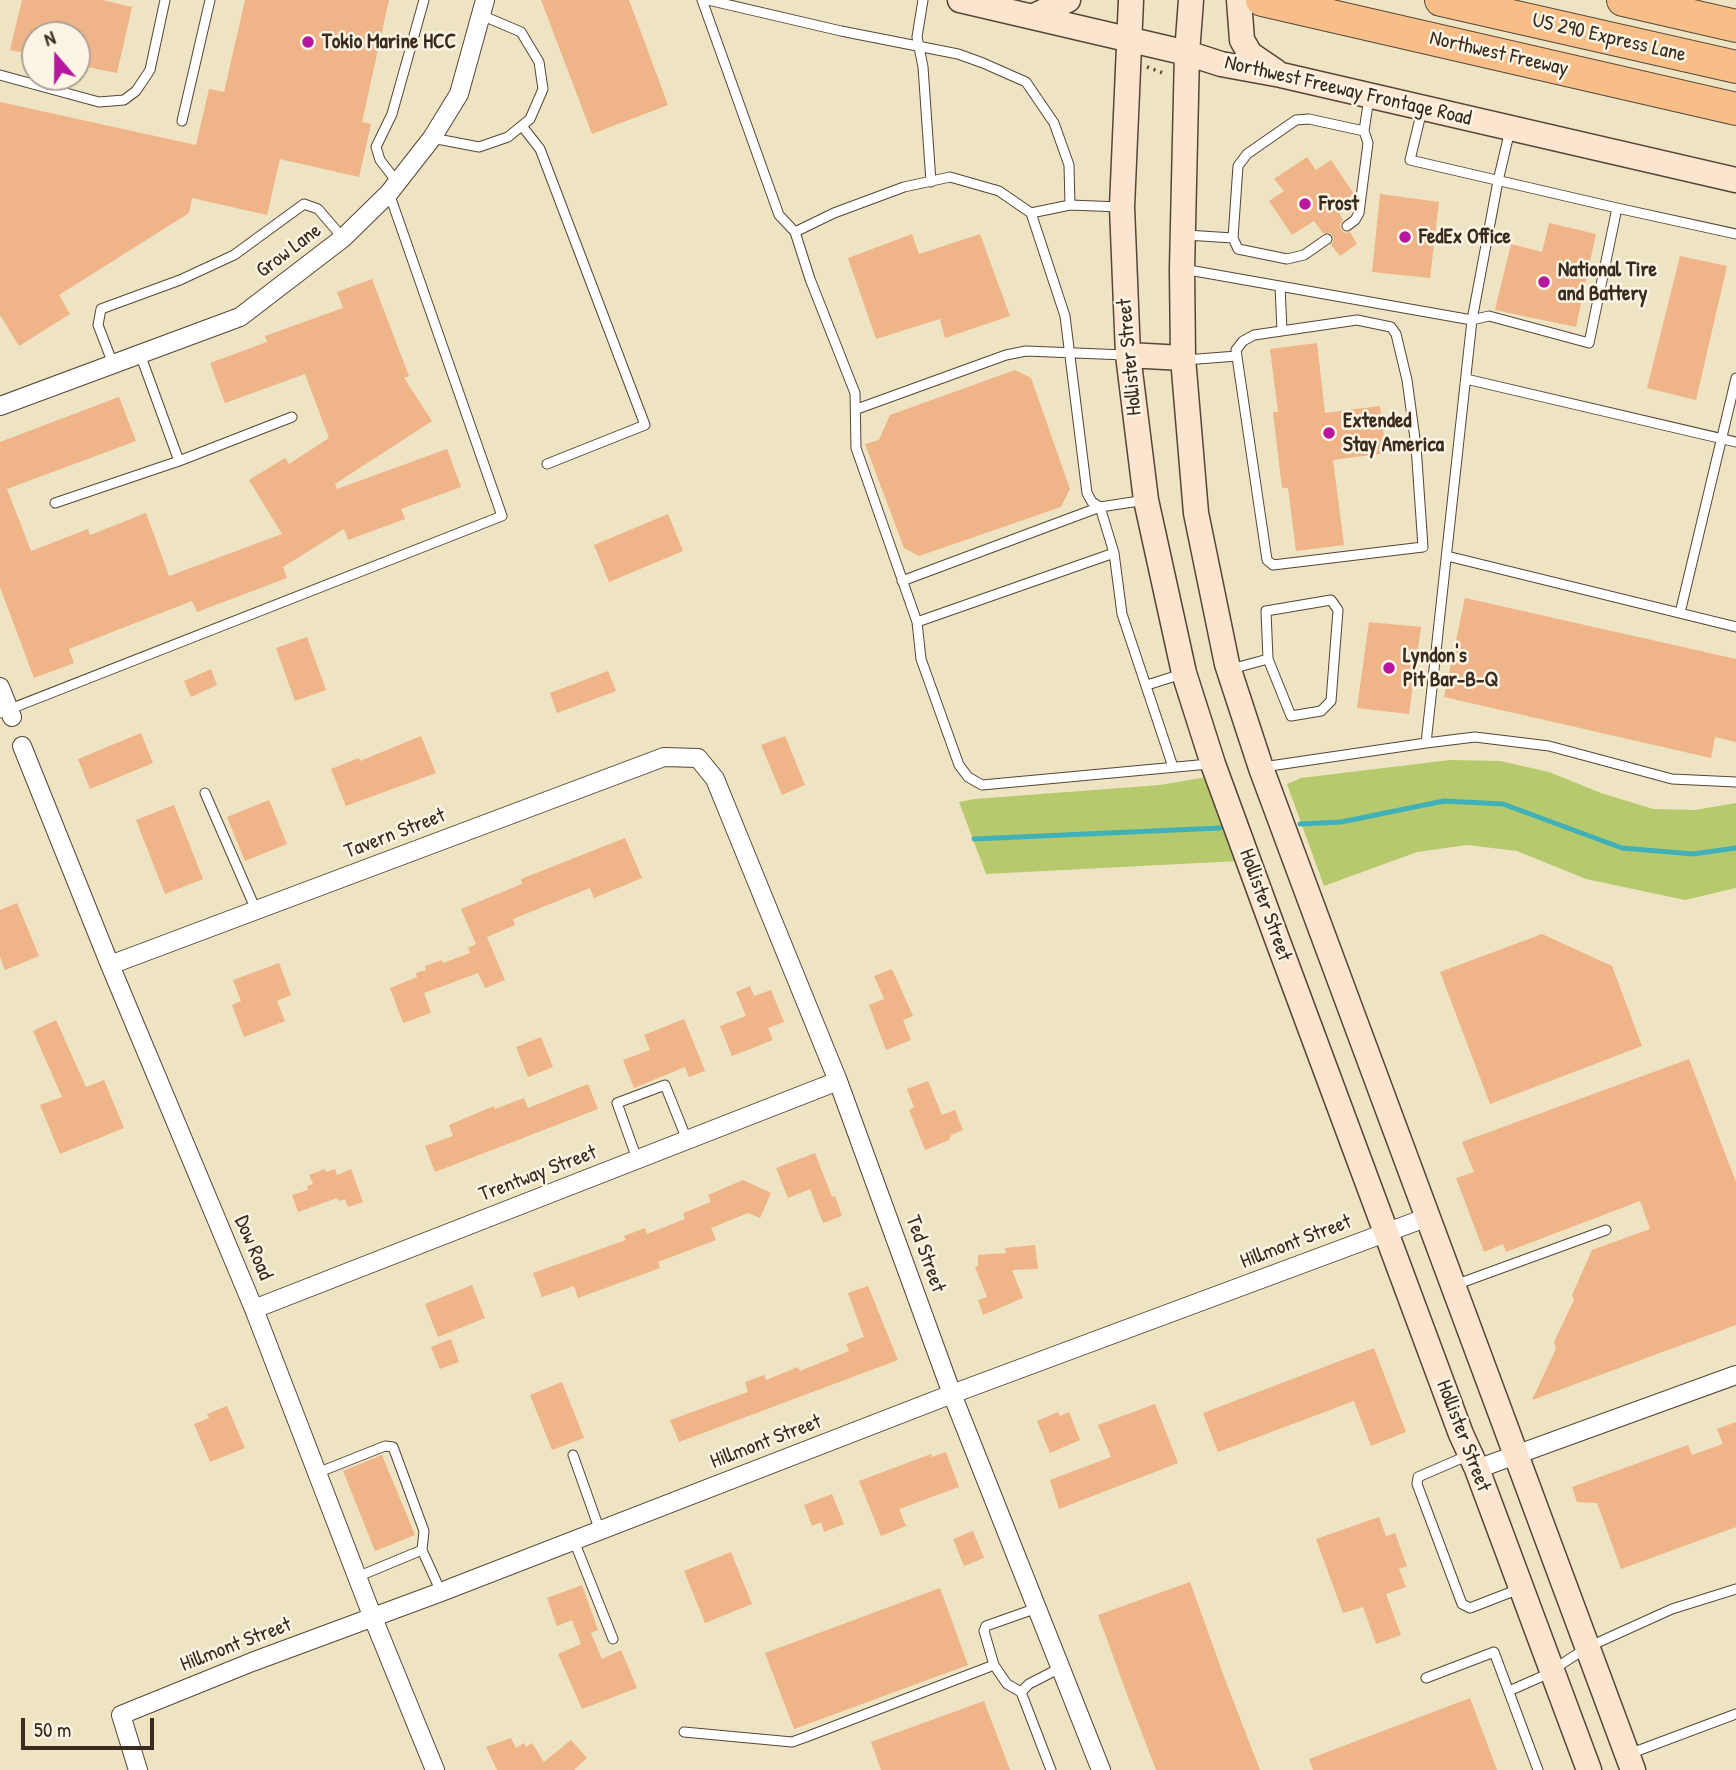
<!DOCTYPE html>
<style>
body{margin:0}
#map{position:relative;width:1736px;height:1770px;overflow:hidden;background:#eee3c3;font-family:"Patrick Hand",sans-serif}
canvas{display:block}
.north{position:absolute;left:21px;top:21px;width:70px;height:70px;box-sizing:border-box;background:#fcf5e5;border:2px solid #afa495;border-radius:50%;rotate:340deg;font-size:19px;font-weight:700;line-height:28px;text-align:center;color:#3b2a1e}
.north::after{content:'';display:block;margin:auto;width:24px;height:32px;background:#b5179e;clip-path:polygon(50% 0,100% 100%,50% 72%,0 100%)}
.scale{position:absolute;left:21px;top:1718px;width:133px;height:32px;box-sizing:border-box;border:4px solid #3b2a1e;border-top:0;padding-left:9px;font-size:21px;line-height:24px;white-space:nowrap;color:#3b2a1e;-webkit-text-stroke:5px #fcf5e5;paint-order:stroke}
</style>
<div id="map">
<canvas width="1736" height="1770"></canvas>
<div class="north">N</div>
<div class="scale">50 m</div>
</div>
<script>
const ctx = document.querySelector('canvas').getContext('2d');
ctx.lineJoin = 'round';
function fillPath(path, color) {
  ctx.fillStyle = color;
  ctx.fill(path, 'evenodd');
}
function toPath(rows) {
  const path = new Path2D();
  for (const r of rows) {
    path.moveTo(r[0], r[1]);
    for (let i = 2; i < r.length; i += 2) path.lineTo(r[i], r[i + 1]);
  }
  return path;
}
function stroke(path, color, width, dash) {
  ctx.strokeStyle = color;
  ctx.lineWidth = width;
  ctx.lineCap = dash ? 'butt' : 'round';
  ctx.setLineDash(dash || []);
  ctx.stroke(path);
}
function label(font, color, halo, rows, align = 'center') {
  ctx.font = font + ' "Patrick Hand",sans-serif';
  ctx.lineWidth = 5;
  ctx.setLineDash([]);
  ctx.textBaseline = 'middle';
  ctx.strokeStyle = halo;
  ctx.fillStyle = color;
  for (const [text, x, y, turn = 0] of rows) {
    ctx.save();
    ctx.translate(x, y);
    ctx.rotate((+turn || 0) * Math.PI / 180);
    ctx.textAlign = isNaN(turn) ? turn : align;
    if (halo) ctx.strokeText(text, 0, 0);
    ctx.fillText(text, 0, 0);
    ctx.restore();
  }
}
fillPath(toPath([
 [1450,760,1500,761,1549,772,1601,793,1653,809,1695,810,1736,803,1736,888,1685,900,1586,879,1517,851,1467,845,1417,852,1324,886,1287,784,1301,778],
 [1207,777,1238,861,986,874,959,802,975,799,1160,785]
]), '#b6c96c');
stroke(toPath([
 [1300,824,1341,822,1444,801,1503,804,1622,848,1693,854,1736,848],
 [974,839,1220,828]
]), '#41b1b9', 5);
fillPath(toPath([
 [22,0,102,0,132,7,117,73,77,65,77,35,35,35,35,55,10,50],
 [245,0,389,0,362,122,371,124,359,177,280,159,267,215,192,198,189,213,59,295,70,314,19,346,0,315,0,102,196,145,209,89,224,92],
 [541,0,629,0,668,105,592,134],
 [1307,157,1316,170,1331,160,1354,194,1336,207,1343,220,1340,224,1341,230,1345,233,1350,232,1357,244,1340,256,1331,245,1334,239,1331,233,1323,233,1314,221,1292,235,1269,201,1284,191,1274,179],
 [1380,194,1439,202,1430,278,1372,272],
 [1549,223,1596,234,1576,327,1495,310,1511,244,1542,252],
 [912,234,919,254,980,234,1010,316,945,338,940,319,876,339,848,258],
 [1680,256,1727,266,1696,400,1647,388],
 [372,279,409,376,404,378,432,421,335,484,337,489,447,449,461,487,401,509,405,519,348,540,344,529,283,567,287,578,197,612,192,601,125,627,69,649,74,663,34,678,0,587,0,442,119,397,136,441,7,489,31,551,88,529,90,535,146,513,169,576,282,534,249,480,285,458,289,464,329,438,305,374,225,403,210,363,267,342,265,336,343,308,337,292],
 [1317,343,1325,413,1380,406,1386,453,1333,460,1344,545,1296,551,1288,488,1282,488,1273,412,1278,412,1270,349],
 [1015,370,1031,378,1070,489,1061,507,919,556,904,548,865,444,879,440,890,415],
 [668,514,683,551,609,582,594,545],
 [1465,598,1736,659,1736,742,1715,737,1711,758,1444,697],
 [1369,622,1421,627,1409,714,1357,708],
 [307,637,326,690,295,701,276,648],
 [211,669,217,685,191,697,184,681],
 [608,671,616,691,557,713,550,693],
 [141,733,153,763,90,789,78,759],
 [421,736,436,773,346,806,331,769,359,758,360,761],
 [785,736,805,785,782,795,761,745],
 [269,800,287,844,245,861,227,817],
 [174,805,203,879,165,894,136,820],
 [625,838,642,878,594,898,590,888,513,919,515,925,487,937,505,980,485,988,478,973,424,993,431,1013,403,1023,390,988,417,977,416,973,426,970,425,966,442,960,443,963,470,953,468,948,476,944,461,909,522,884,521,879],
 [17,903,39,956,5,970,0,957,0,910],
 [1542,934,1612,966,1642,1046,1490,1104,1440,972],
 [279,963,291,995,277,1001,285,1021,244,1037,232,1005,241,1001,233,980],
 [892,969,913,1016,903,1020,911,1040,886,1050,869,1005,884,999,874,976],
 [750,986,754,996,771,990,784,1022,768,1028,773,1040,732,1056,720,1026,746,1016,736,992],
 [684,1019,705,1071,689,1077,685,1067,634,1088,623,1060,650,1050,644,1035],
 [56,1020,86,1087,104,1080,124,1128,60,1154,40,1105,62,1097,33,1031],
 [541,1037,553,1067,528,1077,516,1047],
 [1689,1059,1736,1182,1736,1325,1532,1400,1556,1349,1554,1342,1574,1300,1572,1295,1592,1250,1650,1229,1640,1201,1506,1252,1503,1244,1484,1252,1456,1178,1474,1172,1462,1142],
 [928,1081,942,1115,955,1110,963,1130,951,1135,949,1140,925,1150,909,1110,914,1107,907,1089],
 [588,1084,598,1109,435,1172,425,1146,453,1136,449,1125,494,1106,495,1109,524,1098,528,1108],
 [815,1153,832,1197,835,1196,842,1216,823,1223,810,1189,788,1198,776,1168],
 [325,1169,326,1172,335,1169,337,1175,351,1169,363,1202,348,1207,345,1199,338,1201,337,1198,298,1212,292,1195,308,1190,307,1186,313,1184,309,1175],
 [743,1180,771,1193,760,1218,748,1213,711,1228,716,1240,658,1262,660,1268,578,1298,574,1286,542,1297,533,1273,626,1240,624,1236,645,1228,647,1234,685,1219,683,1213,711,1202,708,1195],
 [1035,1245,1038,1269,1012,1270,1023,1298,983,1315,978,1300,987,1297,975,1267,978,1266,978,1255,1006,1253,1005,1248],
 [472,1285,485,1318,438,1337,425,1304],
 [868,1286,898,1360,679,1442,670,1420,748,1392,745,1382,764,1375,766,1380,798,1367,800,1371,849,1351,846,1344,864,1337,848,1293],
 [451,1339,459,1362,440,1369,431,1347],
 [1374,1348,1406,1432,1371,1446,1354,1401,1218,1452,1203,1413],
 [562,1382,584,1438,552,1450,530,1395],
 [1155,1404,1178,1463,1059,1509,1050,1480,1111,1457,1098,1425],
 [227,1406,245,1448,210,1462,194,1424,209,1418,207,1414],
 [1058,1412,1060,1416,1069,1412,1080,1440,1050,1453,1037,1421],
 [1736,1422,1736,1527,1621,1569,1597,1503,1577,1502,1572,1487,1688,1445,1692,1455,1723,1444,1717,1429],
 [946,1452,959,1487,899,1509,906,1526,881,1536,859,1481,931,1454,932,1457],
 [382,1455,415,1535,375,1551,343,1471],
 [832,1494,844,1524,824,1532,821,1522,812,1526,804,1505],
 [1379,1517,1386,1536,1395,1533,1407,1566,1399,1569,1406,1587,1386,1594,1401,1635,1376,1644,1363,1607,1343,1613,1316,1539],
 [973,1531,984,1558,964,1566,953,1539],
 [731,1552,752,1604,705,1623,684,1571],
 [1190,1582,1226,1682,1260,1770,1156,1770,1128,1697,1098,1615],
 [582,1585,598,1630,591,1633,602,1659,621,1650,637,1688,582,1709,558,1654,581,1644,572,1620,557,1626,547,1598],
 [940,1588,968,1665,794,1729,765,1653],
 [1470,1698,1497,1770,1313,1770,1309,1759],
 [984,1701,1010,1770,881,1770,871,1742],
 [511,1738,516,1748,524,1743,526,1747,532,1743,544,1762,571,1740,587,1758,574,1770,497,1770,486,1747]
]), '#efb488');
const lane = toPath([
 [702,0,779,215,795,232,810,279,855,393,856,448,917,622,921,659,959,765,968,777,982,785,1209,764],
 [708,0,841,31,958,54,983,63,1026,82,1054,123,1069,165,1070,205],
 [923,0,917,37,923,67,931,182],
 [0,75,99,102,124,100,136,91,150,70,165,0],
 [182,121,210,0],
 [522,126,540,149,645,425,547,464],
 [432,138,479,147,508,137,530,119,543,89,539,62,521,32,481,15],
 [397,182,380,160,376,147,392,114,424,0],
 [1617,208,1736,234],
 [1031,213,1070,205,1120,207],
 [1347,226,1355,220,1359,213,1368,143,1364,131,1369,98],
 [795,232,834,213,904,187,950,177,999,191,1031,213,1065,316,1087,493,1092,502,1100,507,1114,553,1122,614,1173,767],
 [1186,235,1233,238],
 [1327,239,1304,255,1287,259,1238,249,1233,238,1238,166,1247,154,1296,120,1309,119,1364,131],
 [1183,269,1472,320,1489,316,1589,343,1617,208,1410,160,1422,110],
 [1280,286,1282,331],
 [1357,320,1391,327,1396,334,1407,380,1416,446,1423,547,1273,565,1267,560,1236,350,1243,341,1254,335,1357,320],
 [140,354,179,461],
 [1185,360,1237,356],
 [113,364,98,325,101,309,180,280,234,255,304,204,318,209,343,238],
 [1466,379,1736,442],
 [857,409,1006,355,1026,351,1125,355],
 [55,503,179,461,292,417],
 [1447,556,1736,627],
 [902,581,1100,507,1146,500],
 [1680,613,1736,378],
 [917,622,1114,553],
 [1231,669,1268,659,1266,611,1331,600,1338,610,1331,701,1321,711,1291,716,1268,659],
 [1147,685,1182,674],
 [0,713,502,516,389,193],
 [1426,743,1475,737,1549,746,1672,779,1736,782],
 [1263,767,1426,743,1472,320,1498,181,1510,130],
 [205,793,256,910],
 [637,1159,617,1103,665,1085,687,1140],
 [1455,1285,1606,1230],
 [573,1455,600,1531],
 [1469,1455,1418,1477,1417,1484,1462,1604,1470,1608,1519,1589],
 [317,1473,385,1446,393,1447,424,1531,422,1550,441,1592],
 [574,1541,613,1639],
 [357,1577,422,1550],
 [994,1665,1007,1684,1021,1692],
 [1426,1678,1494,1652,1538,1770],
 [1509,1691,1543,1676,1588,1647,1672,1609,1736,1589],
 [684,1732,792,1742,806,1737,994,1665,984,1631,986,1626,1037,1608],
 [1629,1754,1736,1714],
 [1051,1770,1021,1692,1029,1684,1060,1668]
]);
const street = toPath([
 [0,406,240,317,343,238,389,193,432,138,459,94,485,0],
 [0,687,12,717],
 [22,746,110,965,254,1309,373,1618,435,1770],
 [110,965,664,757,698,758,715,779,838,1081,952,1394,1101,1770],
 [254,1309,838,1081],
 [1477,1469,1736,1375],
 [138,1770,121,1715,252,1662,441,1592,952,1394,1428,1217]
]);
const secondary = toPath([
 [960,0,1187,53,1221,64,1281,75,1736,180],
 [1131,0,1122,207,1128,355,1146,500,1184,673,1213,764,1277,939,1461,1434,1477,1469,1589,1770],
 [1191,0,1187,53,1182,269,1183,358,1196,513,1227,664,1261,768,1633,1770],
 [1239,0,1242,40,1250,54,1275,71],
 [1034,16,1068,0],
 [1128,355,1183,358]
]);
const highway = toPath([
 [1262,0,1736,109],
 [1441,0,1736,67],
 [1623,0,1736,26]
]);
stroke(lane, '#564637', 11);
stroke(street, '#564637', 20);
stroke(secondary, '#564637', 27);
stroke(highway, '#564637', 34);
stroke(toPath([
 [1147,67,1166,74]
]), '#564637', 3.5, [2, 5]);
stroke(lane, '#fff', 9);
stroke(street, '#fff', 18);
stroke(secondary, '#fce5cf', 24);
stroke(highway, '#f7be88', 32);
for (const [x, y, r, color] of [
 [308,42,7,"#b5179e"],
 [1305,204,7,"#b5179e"],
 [1405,237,7,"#b5179e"],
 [1544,282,7,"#b5179e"],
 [1329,433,7,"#b5179e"],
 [1389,668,7,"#b5179e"]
]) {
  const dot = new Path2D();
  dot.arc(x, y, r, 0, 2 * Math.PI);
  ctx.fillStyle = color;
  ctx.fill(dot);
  stroke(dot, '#fcf5e5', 2.5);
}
label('21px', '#3b2a1e', '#fcf5e5', [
 ["US 290 Express Lane",1609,38,13],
 ["Northwest Freeway",1499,54,13],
 ["Northwest Freeway Frontage Road",1348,91,13],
 ["Grow Lane",289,251,-37],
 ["Hollister Street",1130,357,-95],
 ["Tavern Street",395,834,-21],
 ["Hollister Street",1265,905,70],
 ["Trentway Street",538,1174,-21],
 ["Hillmont Street",1296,1242,-21],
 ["Dow Road",253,1248,67],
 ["Ted Street",925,1254,70],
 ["Hollister Street",1463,1436,69],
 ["Hillmont Street",766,1442,-21],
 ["Hillmont Street",236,1645,-21]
]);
label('bold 21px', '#3b2a1e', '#fcf5e5', [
 ["Tokio Marine HCC",322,42],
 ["Frost",1319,204],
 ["FedEx Office",1419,237],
 ["National Tire",1558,270],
 ["and Battery",1558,294],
 ["Extended",1343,421],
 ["Stay America",1343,445],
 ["Lyndon's",1403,656],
 ["Pit Bar-B-Q",1403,680]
], 'left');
</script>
